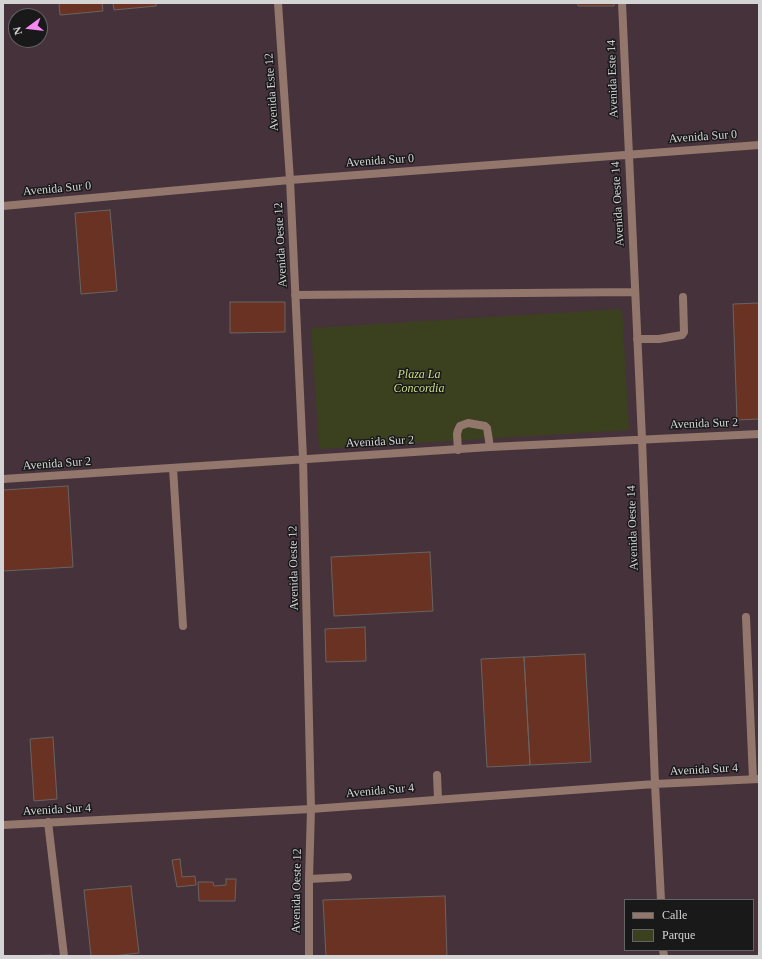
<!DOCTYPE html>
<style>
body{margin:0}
#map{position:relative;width:762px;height:959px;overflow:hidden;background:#313032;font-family:Georgia,serif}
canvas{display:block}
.frame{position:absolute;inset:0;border:4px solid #d4d4d5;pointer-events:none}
.legend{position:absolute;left:624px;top:899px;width:130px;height:52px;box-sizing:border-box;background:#19191a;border:1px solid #646465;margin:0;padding:5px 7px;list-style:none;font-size:12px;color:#d4d4d5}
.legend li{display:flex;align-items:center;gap:8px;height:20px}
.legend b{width:20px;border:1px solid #646465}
.north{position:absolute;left:8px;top:8px;width:40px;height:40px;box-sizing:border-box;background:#19191a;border:1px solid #646465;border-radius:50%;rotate:255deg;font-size:11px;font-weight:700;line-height:16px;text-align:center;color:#d4d4d5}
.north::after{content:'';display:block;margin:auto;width:14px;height:18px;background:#f389f1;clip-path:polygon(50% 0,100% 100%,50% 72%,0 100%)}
</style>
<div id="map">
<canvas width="762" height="959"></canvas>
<div class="frame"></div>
<ul class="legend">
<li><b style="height:5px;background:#93776d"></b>Calle</li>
<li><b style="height:11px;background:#3b411e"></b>Parque</li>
</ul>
<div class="north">N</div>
</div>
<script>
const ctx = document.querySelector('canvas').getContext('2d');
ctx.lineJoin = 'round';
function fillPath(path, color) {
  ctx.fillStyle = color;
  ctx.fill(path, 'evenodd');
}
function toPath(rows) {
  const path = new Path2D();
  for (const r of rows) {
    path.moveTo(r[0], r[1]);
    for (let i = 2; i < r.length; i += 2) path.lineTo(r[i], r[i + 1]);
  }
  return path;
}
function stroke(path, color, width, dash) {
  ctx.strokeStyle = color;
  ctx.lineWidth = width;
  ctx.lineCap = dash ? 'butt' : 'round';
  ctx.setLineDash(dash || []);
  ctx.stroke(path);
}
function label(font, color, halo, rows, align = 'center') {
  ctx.font = font + ' Georgia,serif';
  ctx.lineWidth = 3;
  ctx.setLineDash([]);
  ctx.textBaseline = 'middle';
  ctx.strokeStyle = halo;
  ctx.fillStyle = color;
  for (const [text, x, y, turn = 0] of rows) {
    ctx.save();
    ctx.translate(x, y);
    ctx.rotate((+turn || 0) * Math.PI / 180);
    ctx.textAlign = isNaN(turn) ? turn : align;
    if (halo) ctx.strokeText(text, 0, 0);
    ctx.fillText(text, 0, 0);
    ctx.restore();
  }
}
fillPath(toPath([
 [3,3,759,3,759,956,3,956],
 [16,16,40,16,40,40,16,40],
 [625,900,753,900,753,950,625,950]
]), '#45323b');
fillPath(toPath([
 [622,309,629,430,319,449,311,328]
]), '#3b411e');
const building = toPath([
 [59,3,102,3,103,11,60,15,59,3],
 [113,3,156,3,156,6,114,10,113,3],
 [578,3,614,3,614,6,578,6,578,3],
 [110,210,117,291,81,294,75,213,110,210],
 [230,302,285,302,285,332,230,333,230,302],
 [759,303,759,419,737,420,733,304,759,303],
 [68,486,73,567,3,571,3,490,68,486],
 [430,552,433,611,334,616,331,557,430,552],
 [365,627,366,661,326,662,325,629,365,627],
 [585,654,591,762,530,765,524,657,585,654],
 [524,657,530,765,487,767,481,659,524,657],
 [53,737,57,799,34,801,30,739,53,737],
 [180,859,182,877,195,876,196,885,177,887,172,860,180,859],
 [226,879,236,879,235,901,199,901,198,882,213,882,214,886,226,885,226,879],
 [131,886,139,953,113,956,91,956,84,890,131,886],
 [445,896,447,956,326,956,323,900,445,896],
 [51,955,51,956,22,956,51,955]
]);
fillPath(building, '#6a3222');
stroke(building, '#676463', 1);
stroke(toPath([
 [458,450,457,434,458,430,460,426,468,423,485,426,487,428,490,447],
 [437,775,438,799],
 [309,879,348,877]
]), '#93776d', 8);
stroke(toPath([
 [278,3,290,180,303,458,311,809,309,879,309,956],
 [622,3,642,439,655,784,661,900],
 [3,206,290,180,759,145],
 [295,295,635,292],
 [637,339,659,339,682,335,684,332,683,297],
 [173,468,183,626],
 [3,479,490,447,759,434],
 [746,617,753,779],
 [48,822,64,956],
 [3,825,311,809,655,784,759,779],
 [663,950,664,956]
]), '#93776d', 8);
label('12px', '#d4d4d5', '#19191a', [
 ["Avenida Este 14",613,79,-92],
 ["Avenida Este 12",272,92,-94],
 ["Avenida Sur 0",703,137,-4],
 ["Avenida Sur 0",380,161,-4],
 ["Avenida Sur 0",57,189,-5],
 ["Avenida Oeste 14",618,204,-93],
 ["Avenida Oeste 12",281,245,-93],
 ["Avenida Sur 2",704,424,-2],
 ["Avenida Sur 2",380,442,-3],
 ["Avenida Sur 2",57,464,-4],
 ["Avenida Oeste 14",633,528,-92],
 ["Avenida Oeste 12",294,568,-91],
 ["Avenida Sur 4",704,770,-3],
 ["Avenida Sur 4",380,791,-5],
 ["Avenida Sur 4",57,810,-3],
 ["Avenida Oeste 12",297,891,-89]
]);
label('italic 12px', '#ccdd84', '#19191a', [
 ["Plaza La",419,375],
 ["Concordia",419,389]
]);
</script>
